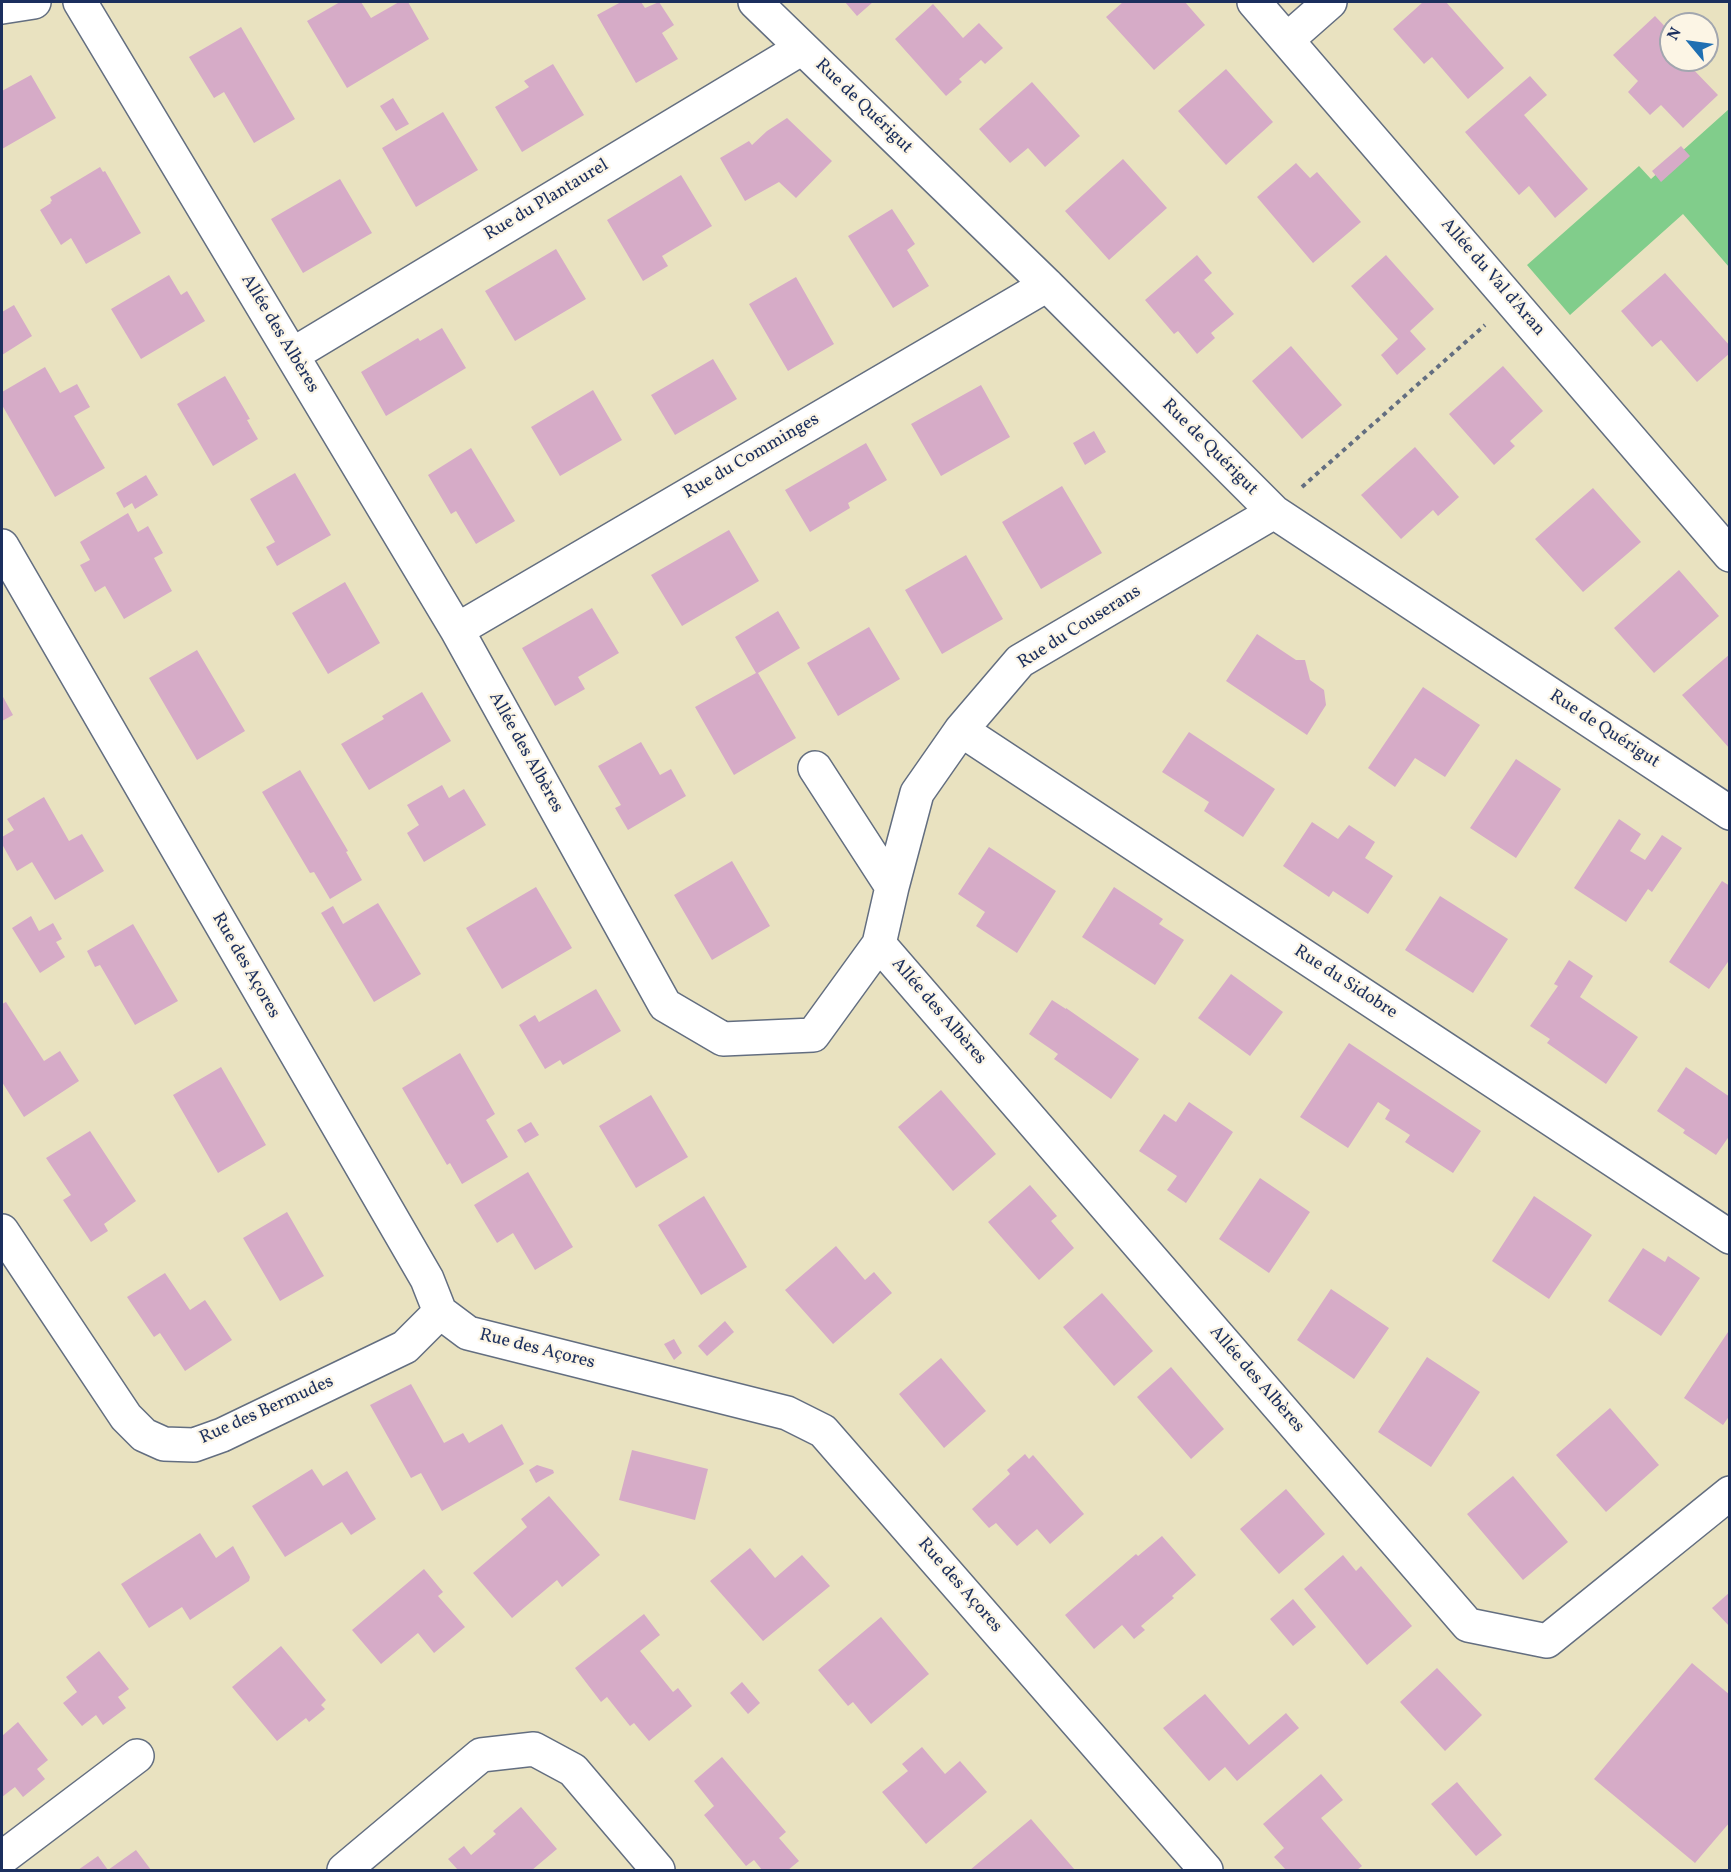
<!DOCTYPE html>
<meta charset="utf-8">
<style>
body{margin:0}
#map{position:relative;width:1731px;height:1872px;overflow:hidden;background:#e9e2c0;font-family:Vollkorn,serif}
canvas{display:block}
.frame{position:absolute;inset:0;border:3px solid #1b2f5e;pointer-events:none}
.north{position:absolute;left:1659px;top:12px;width:60px;height:60px;box-sizing:border-box;background:#fcf5e5;border:2px solid #a2a6af;border-radius:50%;rotate:299deg;font-size:16px;font-weight:700;line-height:24px;text-align:center;color:#1b2f5e}
.north::after{content:'';display:block;margin:auto;width:21px;height:27px;background:#1f6fb2;clip-path:polygon(50% 0,100% 100%,50% 72%,0 100%)}
</style>
<div id="map">
<canvas width="1731" height="1872"></canvas>
<div class="frame"></div>
<div class="north">N</div>
</div>
<script>
const ctx = document.querySelector('canvas').getContext('2d');
ctx.lineJoin = 'round';
function fillPath(path, color) {
  ctx.fillStyle = color;
  ctx.fill(path, 'evenodd');
}
function toPath(rows) {
  const path = new Path2D();
  for (const r of rows) {
    path.moveTo(r[0], r[1]);
    for (let i = 2; i < r.length; i += 2) path.lineTo(r[i], r[i + 1]);
  }
  return path;
}
function stroke(path, color, width, dash) {
  ctx.strokeStyle = color;
  ctx.lineWidth = width;
  ctx.lineCap = dash ? 'butt' : 'round';
  ctx.setLineDash(dash || []);
  ctx.stroke(path);
}
function label(font, color, halo, rows, align = 'center') {
  ctx.font = font + ' Vollkorn,serif';
  ctx.lineWidth = 4.5;
  ctx.setLineDash([]);
  ctx.textBaseline = 'middle';
  ctx.strokeStyle = halo;
  ctx.fillStyle = color;
  for (const [text, x, y, turn = 0] of rows) {
    ctx.save();
    ctx.translate(x, y);
    ctx.rotate((+turn || 0) * Math.PI / 180);
    ctx.textAlign = isNaN(turn) ? turn : align;
    if (halo) ctx.strokeText(text, 0, 0);
    ctx.fillText(text, 0, 0);
    ctx.restore();
  }
}
fillPath(toPath([
 [1729,109,1729,267,1683,214,1570,315,1527,265,1639,166,1651,179]
]), '#81cd8b');
fillPath(toPath([
 [340,2,361,2,371,18,399,2,408,2,429,39,347,88,307,21],
 [621,2,641,2,645,8,659,2,674,25,662,33,678,59,636,83,597,15],
 [845,2,873,2,857,16],
 [1123,2,1185,2,1205,25,1154,70,1106,17],
 [1423,2,1446,2,1504,68,1468,99,1432,57,1424,64,1393,29],
 [933,4,963,38,979,23,1003,48,985,64,981,60,959,79,962,82,946,96,895,39],
 [1655,16,1671,33,1671,60,1693,60,1689,65,1718,95,1683,128,1661,105,1650,115,1628,92,1638,81,1613,55],
 [241,27,295,119,254,143,224,92,214,98,189,57],
 [553,64,584,115,522,152,495,107,529,87,524,81],
 [1226,69,1273,122,1226,165,1178,111],
 [31,75,56,118,2,149,2,91],
 [1530,76,1547,95,1524,115,1588,189,1555,218,1529,186,1519,195,1465,132],
 [1032,82,1080,136,1045,167,1028,148,1010,163,979,129],
 [393,98,409,124,396,131,380,106],
 [443,112,478,170,416,207,382,148],
 [787,118,832,161,796,198,779,182,745,201,720,158,749,141,752,145,767,131],
 [1681,146,1690,156,1661,182,1652,171],
 [1123,159,1167,208,1109,260,1065,211],
 [1296,163,1310,178,1317,172,1361,222,1313,263,1257,197],
 [100,167,103,172,105,171,141,233,86,264,71,238,61,245,40,210,51,203,50,202,52,201,50,197],
 [681,175,712,226,662,256,668,266,643,281,607,220],
 [340,179,372,233,303,273,271,219],
 [892,209,915,244,907,250,929,286,893,308,848,236],
 [556,249,586,299,515,341,485,291],
 [1197,255,1212,273,1204,280,1234,314,1211,333,1215,338,1197,354,1178,331,1174,334,1145,300],
 [1386,255,1434,309,1410,331,1426,349,1397,375,1381,355,1398,339,1351,286],
 [1665,273,1730,346,1730,353,1697,382,1661,340,1652,347,1621,311],
 [169,275,181,295,187,291,205,321,141,359,111,309],
 [796,277,834,344,788,371,749,304],
 [14,305,32,336,2,355,2,312],
 [442,328,466,368,386,416,361,372,418,338,420,341],
 [1291,346,1342,405,1302,439,1252,381],
 [713,359,737,399,675,435,651,395],
 [1503,366,1543,411,1510,441,1515,446,1494,465,1449,414],
 [45,367,60,393,77,384,90,407,74,416,105,468,55,497,2,405,2,392],
 [225,376,250,419,247,420,258,439,213,466,177,404],
 [981,385,1010,437,941,476,911,424],
 [593,390,622,440,560,476,531,427],
 [1094,431,1106,452,1085,465,1073,443],
 [866,443,887,480,848,503,850,508,810,532,785,490],
 [1415,447,1459,497,1438,516,1433,510,1401,539,1361,495],
 [471,448,515,521,476,544,456,511,451,514,428,475],
 [295,473,331,535,277,566,266,547,275,542,250,499],
 [146,475,158,495,135,509,132,503,124,508,116,493],
 [1062,486,1102,553,1041,589,1002,522],
 [1593,488,1641,542,1583,592,1535,539],
 [128,513,138,532,148,526,163,553,154,558,172,591,124,619,105,586,95,592,80,565,90,560,80,542],
 [729,530,759,581,682,626,651,575],
 [966,555,1003,619,942,654,905,590],
 [1679,570,1719,616,1654,673,1614,628],
 [345,582,380,643,328,674,292,613],
 [592,608,619,653,578,677,585,689,555,706,522,648],
 [778,611,800,648,758,673,796,738,734,775,695,707,756,673,735,637],
 [869,627,900,679,838,716,807,663],
 [1257,634,1296,660,1305,660,1310,680,1324,690,1326,705,1307,735,1226,681],
 [197,650,245,731,197,760,149,678],
 [1730,654,1730,749,1682,695],
 [1423,687,1480,725,1445,777,1415,758,1395,787,1368,768],
 [422,692,451,741,369,790,341,744,384,719,382,716],
 [2,695,13,715,2,721],
 [1189,732,1275,789,1243,837,1204,811,1209,802,1162,772],
 [641,742,660,775,671,769,686,796,628,830,615,808,621,805,598,766],
 [1516,759,1561,789,1516,858,1470,828],
 [300,770,348,851,346,852,362,880,330,899,314,872,310,873,262,792],
 [442,785,449,798,464,789,486,825,424,862,407,833,419,825,407,805],
 [44,797,69,841,82,834,104,871,55,900,32,862,17,871,2,844,2,837,14,830,7,819],
 [1619,819,1641,834,1630,851,1645,860,1662,835,1682,848,1652,892,1648,889,1626,922,1574,888],
 [1312,822,1338,839,1349,825,1375,842,1365,858,1393,876,1368,914,1333,891,1329,897,1283,866],
 [989,847,1056,891,1017,953,976,926,985,912,958,894],
 [732,861,770,926,712,960,674,895],
 [1722,881,1730,886,1730,959,1709,989,1669,962],
 [536,887,572,948,502,989,466,928],
 [1114,887,1163,919,1159,924,1184,940,1155,985,1082,937],
 [1440,896,1508,939,1473,993,1405,950],
 [378,903,421,974,374,1002,321,913,333,906,343,924],
 [31,916,39,931,53,923,62,939,56,942,65,957,40,973,12,928],
 [133,924,178,1001,135,1025,100,965,95,967,87,951],
 [1569,960,1593,976,1580,997,1638,1037,1606,1084,1547,1043,1550,1039,1530,1026,1558,986,1554,984],
 [1231,974,1283,1012,1250,1056,1198,1018],
 [596,989,621,1031,563,1065,560,1060,545,1069,519,1025,535,1015,539,1022],
 [1052,1000,1066,1009,1066,1008,1139,1059,1111,1099,1054,1059,1058,1054,1029,1034],
 [6,1002,44,1061,60,1051,79,1081,24,1117,2,1082,2,1004],
 [1349,1043,1481,1131,1453,1173,1405,1142,1410,1135,1385,1119,1390,1110,1378,1102,1348,1148,1300,1117],
 [460,1053,495,1114,486,1120,508,1157,462,1184,450,1163,447,1165,402,1088],
 [221,1067,266,1145,218,1173,173,1095],
 [1686,1067,1730,1097,1730,1135,1716,1155,1683,1133,1685,1130,1657,1111],
 [941,1090,996,1154,953,1191,898,1127],
 [651,1095,688,1157,636,1188,599,1126],
 [1189,1102,1233,1132,1186,1203,1167,1190,1177,1176,1139,1151,1164,1114,1176,1122],
 [531,1122,539,1135,525,1143,517,1130],
 [90,1131,136,1201,104,1224,108,1231,91,1242,63,1200,71,1195,46,1158],
 [528,1172,573,1247,535,1270,513,1233,497,1243,474,1205],
 [1260,1178,1310,1212,1269,1273,1219,1239],
 [1030,1185,1057,1216,1051,1221,1074,1248,1039,1280,988,1222],
 [704,1196,747,1267,701,1295,658,1225],
 [1534,1196,1592,1235,1549,1299,1492,1261],
 [287,1212,324,1276,280,1301,243,1238],
 [836,1246,865,1280,874,1272,892,1293,833,1344,785,1290],
 [1643,1248,1665,1262,1668,1256,1700,1278,1661,1336,1608,1301],
 [165,1273,190,1310,205,1300,232,1340,185,1371,160,1333,154,1337,127,1297],
 [1331,1289,1389,1328,1354,1379,1297,1340],
 [1102,1293,1153,1351,1114,1386,1063,1327],
 [725,1321,734,1332,707,1356,698,1346],
 [1730,1329,1730,1415,1723,1425,1684,1398],
 [674,1339,682,1353,674,1360,664,1344],
 [1427,1357,1480,1392,1431,1467,1378,1432],
 [941,1358,986,1411,944,1448,899,1394],
 [1171,1367,1224,1429,1191,1459,1137,1397],
 [411,1384,444,1443,463,1433,469,1443,502,1424,524,1464,442,1511,421,1473,411,1478,370,1405],
 [1610,1408,1659,1465,1606,1512,1556,1455],
 [632,1450,708,1469,695,1520,619,1500],
 [1025,1454,1029,1459,1033,1455,1084,1514,1050,1544,1037,1529,1017,1546,996,1523,989,1528,972,1509,1010,1474,1007,1470],
 [537,1465,553,1470,554,1473,536,1483,529,1470],
 [312,1469,323,1486,347,1471,376,1519,351,1535,342,1522,285,1557,252,1506],
 [1513,1476,1568,1542,1523,1580,1467,1514],
 [1286,1489,1325,1534,1279,1574,1240,1529],
 [549,1496,600,1555,562,1587,557,1580,512,1618,473,1573,527,1527,521,1519],
 [200,1533,216,1558,233,1546,250,1577,249,1581,190,1620,182,1607,149,1628,121,1584],
 [1162,1536,1196,1575,1172,1596,1174,1598,1141,1626,1145,1630,1134,1639,1122,1625,1094,1649,1065,1615,1136,1554,1138,1556],
 [750,1548,775,1578,802,1555,830,1586,763,1641,710,1581],
 [1343,1555,1356,1571,1361,1566,1412,1626,1367,1665,1304,1589],
 [424,1569,443,1592,438,1596,465,1627,434,1653,418,1633,381,1664,352,1630],
 [1730,1592,1730,1627,1712,1608],
 [1293,1599,1316,1627,1293,1646,1270,1619],
 [644,1614,660,1635,640,1651,673,1692,678,1688,692,1706,649,1741,634,1723,630,1726,607,1697,601,1702,575,1668],
 [881,1617,929,1674,871,1724,853,1702,848,1706,818,1670],
 [281,1646,326,1700,321,1705,325,1709,309,1722,306,1718,277,1741,232,1687],
 [99,1651,129,1689,118,1697,126,1708,103,1725,96,1715,82,1726,63,1703,77,1692,66,1677],
 [1692,1663,1730,1695,1730,1822,1695,1863,1594,1779],
 [1437,1668,1482,1715,1445,1751,1400,1702],
 [742,1682,760,1703,748,1714,730,1693],
 [1205,1694,1249,1745,1286,1713,1299,1728,1237,1781,1225,1767,1209,1781,1163,1728],
 [18,1722,48,1760,37,1769,45,1779,23,1797,15,1787,2,1797,2,1736],
 [922,1747,945,1774,960,1761,987,1792,926,1844,882,1792,908,1771,902,1764],
 [722,1757,786,1832,779,1838,799,1861,788,1870,762,1870,754,1860,746,1866,704,1815,714,1806,694,1781],
 [1321,1774,1343,1800,1321,1818,1362,1866,1357,1870,1286,1870,1274,1857,1284,1848,1263,1824],
 [1457,1782,1502,1835,1476,1856,1431,1804],
 [521,1807,557,1849,532,1870,458,1870,448,1859,464,1846,471,1855,496,1834,493,1831],
 [1031,1819,1075,1870,970,1870],
 [136,1850,151,1870,78,1870,98,1856,108,1870]
]), '#d6abc7');
const minor = toPath([
 [80,2,457,630,665,1005,723,1039,813,1035,879,944,892,887,917,793,961,730,1020,661,1274,512],
 [755,2,1047,285,1274,512,1730,813],
 [1254,2,1730,555],
 [2,7,34,2],
 [1288,39,1330,2],
 [292,355,802,48],
 [2,546,427,1279,440,1312,468,1333,787,1413,823,1431,1206,1870],
 [457,630,1047,285],
 [961,730,1730,1237],
 [815,768,892,887],
 [879,944,1468,1625,1547,1641,1730,1493],
 [2,1231,126,1417,144,1435,164,1444,194,1445,222,1435,405,1347,440,1312],
 [2,1858,137,1756],
 [344,1870,481,1755,534,1749,573,1770,658,1870]
]);
stroke(minor, '#636e80', 36);
stroke(toPath([
 [1302,487,1485,325]
]), '#636e80', 4, [4.5, 4.5]);
stroke(minor, '#fff', 33);
label('18px', '#1b2f5e', '#fcf5e5', [
 ["Rue de Quérigut",863,107,44],
 ["Rue du Plantaurel",547,201,-31],
 ["Allée du Val d'Aran",1492,278,49],
 ["Allée des Albères",279,334,59],
 ["Rue de Quérigut",1209,448,45],
 ["Rue du Comminges",752,457,-30],
 ["Rue du Couserans",1080,628,-32],
 ["Rue de Quérigut",1604,730,33],
 ["Allée des Albères",525,753,61],
 ["Rue des Açores",245,966,60],
 ["Rue du Sidobre",1345,983,33],
 ["Allée des Albères",938,1012,49],
 ["Rue des Açores",537,1350,14],
 ["Allée des Albères",1256,1380,49],
 ["Rue des Bermudes",267,1411,-24],
 ["Rue des Açores",959,1586,49]
]);
</script>
